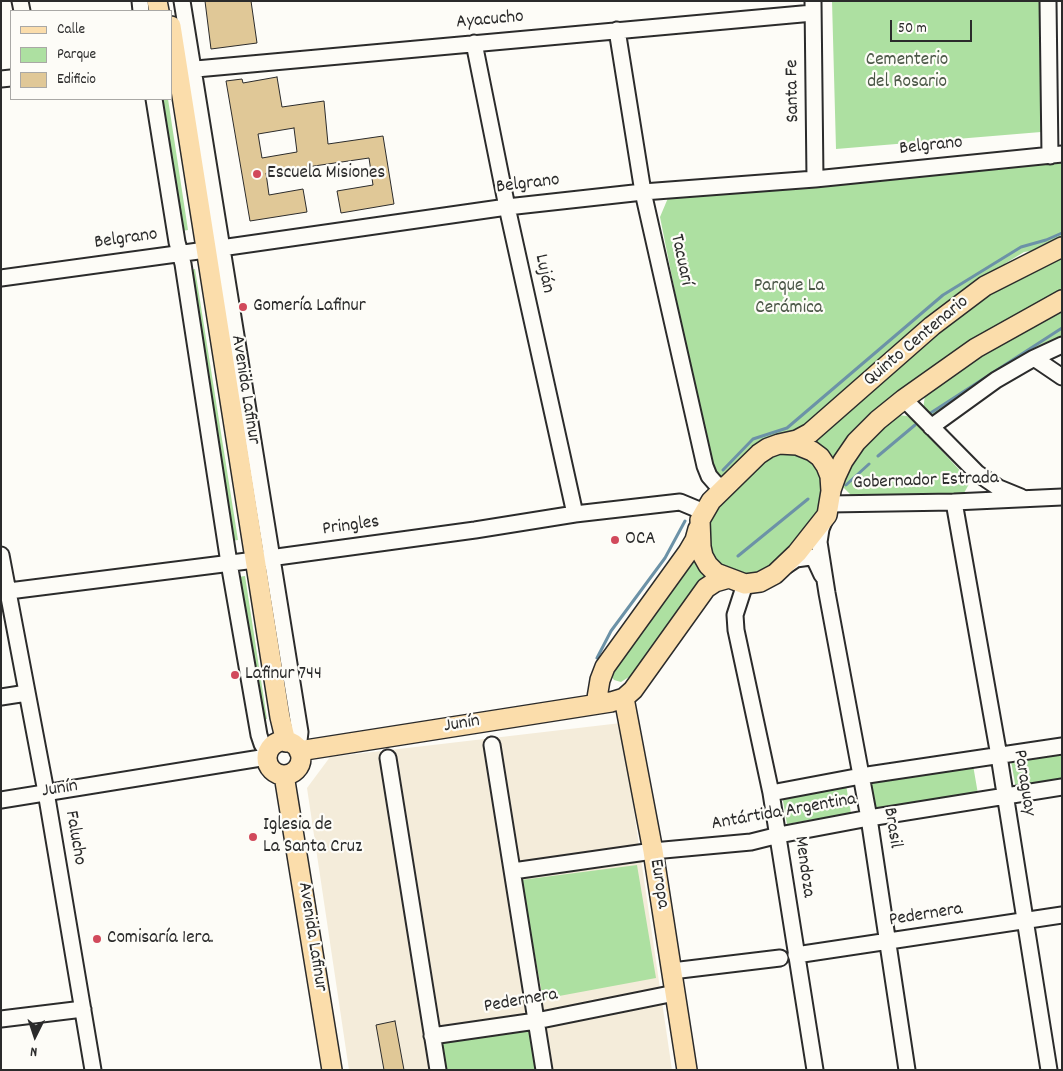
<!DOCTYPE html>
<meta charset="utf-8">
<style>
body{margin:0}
#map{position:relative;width:1063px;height:1071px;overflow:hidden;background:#fdfcf7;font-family:Dekko,sans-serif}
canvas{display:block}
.frame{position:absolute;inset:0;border:2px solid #2b2b2b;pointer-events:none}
.legend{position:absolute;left:10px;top:10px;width:162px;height:90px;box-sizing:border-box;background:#fdfcf7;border:1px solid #a9a8a5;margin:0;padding:6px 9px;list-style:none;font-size:15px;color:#2b2b2b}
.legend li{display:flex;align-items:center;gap:10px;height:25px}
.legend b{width:25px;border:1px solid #a9a8a5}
.north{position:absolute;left:10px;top:1011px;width:50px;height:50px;-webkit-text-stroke:4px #fdfcf7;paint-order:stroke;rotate:184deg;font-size:14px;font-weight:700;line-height:20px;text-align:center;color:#2b2b2b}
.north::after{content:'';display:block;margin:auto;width:18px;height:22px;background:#2b2b2b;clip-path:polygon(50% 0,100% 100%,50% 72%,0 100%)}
.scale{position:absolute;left:890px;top:20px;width:82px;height:22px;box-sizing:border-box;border:2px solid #2b2b2b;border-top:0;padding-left:6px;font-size:15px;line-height:18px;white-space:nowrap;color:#2b2b2b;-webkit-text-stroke:4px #fdfcf7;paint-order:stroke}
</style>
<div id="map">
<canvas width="1063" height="1071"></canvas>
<div class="frame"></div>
<ul class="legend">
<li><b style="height:6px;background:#fbddab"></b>Calle</li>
<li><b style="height:14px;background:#ade0a1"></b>Parque</li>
<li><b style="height:14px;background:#e0c897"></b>Edificio</li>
</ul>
<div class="north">N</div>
<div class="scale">50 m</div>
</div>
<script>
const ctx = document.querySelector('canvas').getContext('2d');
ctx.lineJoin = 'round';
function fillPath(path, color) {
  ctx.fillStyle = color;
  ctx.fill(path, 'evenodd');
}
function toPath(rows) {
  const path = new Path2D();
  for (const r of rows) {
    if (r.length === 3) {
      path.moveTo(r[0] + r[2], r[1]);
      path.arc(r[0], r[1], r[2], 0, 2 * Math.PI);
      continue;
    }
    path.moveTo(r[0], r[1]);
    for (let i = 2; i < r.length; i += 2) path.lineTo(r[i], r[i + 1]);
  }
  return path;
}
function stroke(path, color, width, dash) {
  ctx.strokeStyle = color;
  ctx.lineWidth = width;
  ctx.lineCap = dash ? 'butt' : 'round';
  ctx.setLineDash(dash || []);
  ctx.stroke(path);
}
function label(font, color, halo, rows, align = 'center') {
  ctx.font = font + ' Dekko,sans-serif';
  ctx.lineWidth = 4.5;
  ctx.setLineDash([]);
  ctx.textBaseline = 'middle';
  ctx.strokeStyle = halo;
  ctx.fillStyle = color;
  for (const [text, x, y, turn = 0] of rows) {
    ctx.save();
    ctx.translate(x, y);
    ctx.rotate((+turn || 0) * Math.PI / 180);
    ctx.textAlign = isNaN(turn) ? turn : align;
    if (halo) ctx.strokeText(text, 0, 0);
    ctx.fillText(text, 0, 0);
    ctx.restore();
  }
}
fillPath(toPath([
 [621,723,672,1070,349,1070,307,788,330,757]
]), '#f4ecda');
fillPath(toPath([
 [832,1,1040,1,1041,132,836,149],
 [162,99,168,99,188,230,182,231],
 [1062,162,1062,241,1044,249,1024,252,1006,263,993,275,808,427,724,476,717,477,711,472,660,217,668,198,1008,168],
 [1062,253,1062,294,1056,297,834,463,810,442,978,298],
 [195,269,238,540,231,541,189,270],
 [1062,307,1062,338,1045,346,933,419,923,410,925,395,934,383],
 [898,415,907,416,913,420,967,478,969,484,964,493,853,497,841,485,854,454],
 [781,454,792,454,802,457,810,461,818,469,822,478,824,490,818,514,778,561,762,572,749,575,735,573,722,566,714,558,709,546,708,525,713,515,727,498,760,465,770,458],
 [695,554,708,576,643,668,621,682,614,680,612,677,613,673,625,650],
 [245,576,267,719,260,720,238,577],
 [1062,753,1062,782,1016,789,1011,761],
 [973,765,978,794,876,810,871,782],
 [846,785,851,813,787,824,782,795],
 [637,865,656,978,543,999,521,880],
 [531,1030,537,1070,440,1070,436,1044]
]), '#ade0a1');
stroke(toPath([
 [929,414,1062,328],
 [878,456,915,425],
 [723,470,753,439,787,428,943,295,1021,247,1046,240,1062,233],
 [846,485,869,464],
 [738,556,808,499],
 [597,658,611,631,665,558,685,521]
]), '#6c92a7', 3);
const building = toPath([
 [205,1,251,1,257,43,211,49,205,1],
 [277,77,282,107,324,101,328,144,383,136,394,204,341,213,337,191,373,185,369,158,266,173,269,195,303,189,307,212,250,221,226,81,242,79,243,83,277,77],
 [294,128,297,152,262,158,258,134,294,128],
 [395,1021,404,1070,384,1070,376,1025,395,1021]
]);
fillPath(building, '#e0c897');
stroke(building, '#2b2b2b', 1);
const minor = toPath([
 [20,1,22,11],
 [140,1,141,11],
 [182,1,300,732,298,749],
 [813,1,815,179],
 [1048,1,1050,156],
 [617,30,643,192,705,466,709,476,716,484,726,487],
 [474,43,507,207,575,514],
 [185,70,813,13],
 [1,79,11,78],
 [154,99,177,242,183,264,229,563,259,735,262,744,268,754],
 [1,278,235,246,507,207,643,192,815,179,1062,154],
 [1034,358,1062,377],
 [904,399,977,473,999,488,1021,497],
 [931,427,996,380,1034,358,1062,345],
 [954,502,999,756,1049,1070],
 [829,504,954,502,1062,497],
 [825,519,821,529,819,542,827,593,869,818,907,1070],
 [1,555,46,792,93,1070],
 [787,565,796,559,810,557,815,560,822,575],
 [745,584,735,615,736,630,771,793,815,1070],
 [1,592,255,560,475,530,575,514,680,502,704,512],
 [1,697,27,693],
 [492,745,544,1070],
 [388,758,438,1070],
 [771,793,861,776,1062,746],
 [1,800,267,757],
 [513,871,653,851,751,842,779,835,869,818,1062,787],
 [796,955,1062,915],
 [672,971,780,958],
 [1,1019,83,1009],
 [432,1036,536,1021,675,993]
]);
const major = toPath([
 [157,1,159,11],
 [171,26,280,717,286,742],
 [779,444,797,445,812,451,820,457,826,466,830,476,831,491,827,515,797,553,775,574,760,582,745,584,716,573,708,565,703,556,701,547,700,520,711,501,759,454,768,448,779,444,797,440,810,433,932,326,985,286,1062,247],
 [831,490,836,476,843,461,856,442,878,420,904,399,976,348,1062,300],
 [624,698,653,851,687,1070],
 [596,704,600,680,605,667,688,552,695,540,698,529],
 [284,758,17],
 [299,751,611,702,624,698,633,690,706,588,715,582,729,578],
 [284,775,332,1070]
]);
stroke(minor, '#2b2b2b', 19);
stroke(major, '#2b2b2b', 22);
stroke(minor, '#fdfcf7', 15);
stroke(major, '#fbddab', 19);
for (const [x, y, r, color] of [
 [257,174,5,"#d1495b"],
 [243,307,5,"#d1495b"],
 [615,540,5,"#d1495b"],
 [235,675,5,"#d1495b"],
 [253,837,5,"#d1495b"],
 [97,939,5,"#d1495b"]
]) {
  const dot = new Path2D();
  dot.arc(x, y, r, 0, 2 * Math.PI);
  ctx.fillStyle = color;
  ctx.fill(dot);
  stroke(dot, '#fdfcf7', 2);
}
label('19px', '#2b2b2b', '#fdfcf7', [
 ["Ayacucho",490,21,-5],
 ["Santa Fe",794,91,-91],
 ["Belgrano",931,147,-6],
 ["Belgrano",528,185,-7],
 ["Belgrano",126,240,-8],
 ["Tacuarí",680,260,78],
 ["Luján",543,274,78],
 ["Quinto Centenario",917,342,-40],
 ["Avenida Lafinur",244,390,81],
 ["Gobernador Estrada",926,482,-2],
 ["Pringles",351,527,-8],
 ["Junín",462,725,-9],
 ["Paraguay",1023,783,81],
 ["Junín",60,790,-9],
 ["Antártida Argentina",784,813,-10],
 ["Brasil",891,828,81],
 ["Falucho",74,838,80],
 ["Mendoza",803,867,82],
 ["Europa",658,884,81],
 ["Pedernera",926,916,-9],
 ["Avenida Lafinur",311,937,81],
 ["Pedernera",521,1002,-10]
]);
label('19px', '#4c5848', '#fdfcf7', [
 ["Cementerio",907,61],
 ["del Rosario",907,83],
 ["Parque La",789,287],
 ["Cerámica",789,309]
]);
label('19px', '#2b2b2b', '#fdfcf7', [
 ["Escuela Misiones",267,174],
 ["Gomería Lafinur",253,307],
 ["OCA",625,540],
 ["Lafinur 744",245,675],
 ["Iglesia de",263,826],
 ["La Santa Cruz",263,848],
 ["Comisaría 1era.",107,939]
], 'left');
</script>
